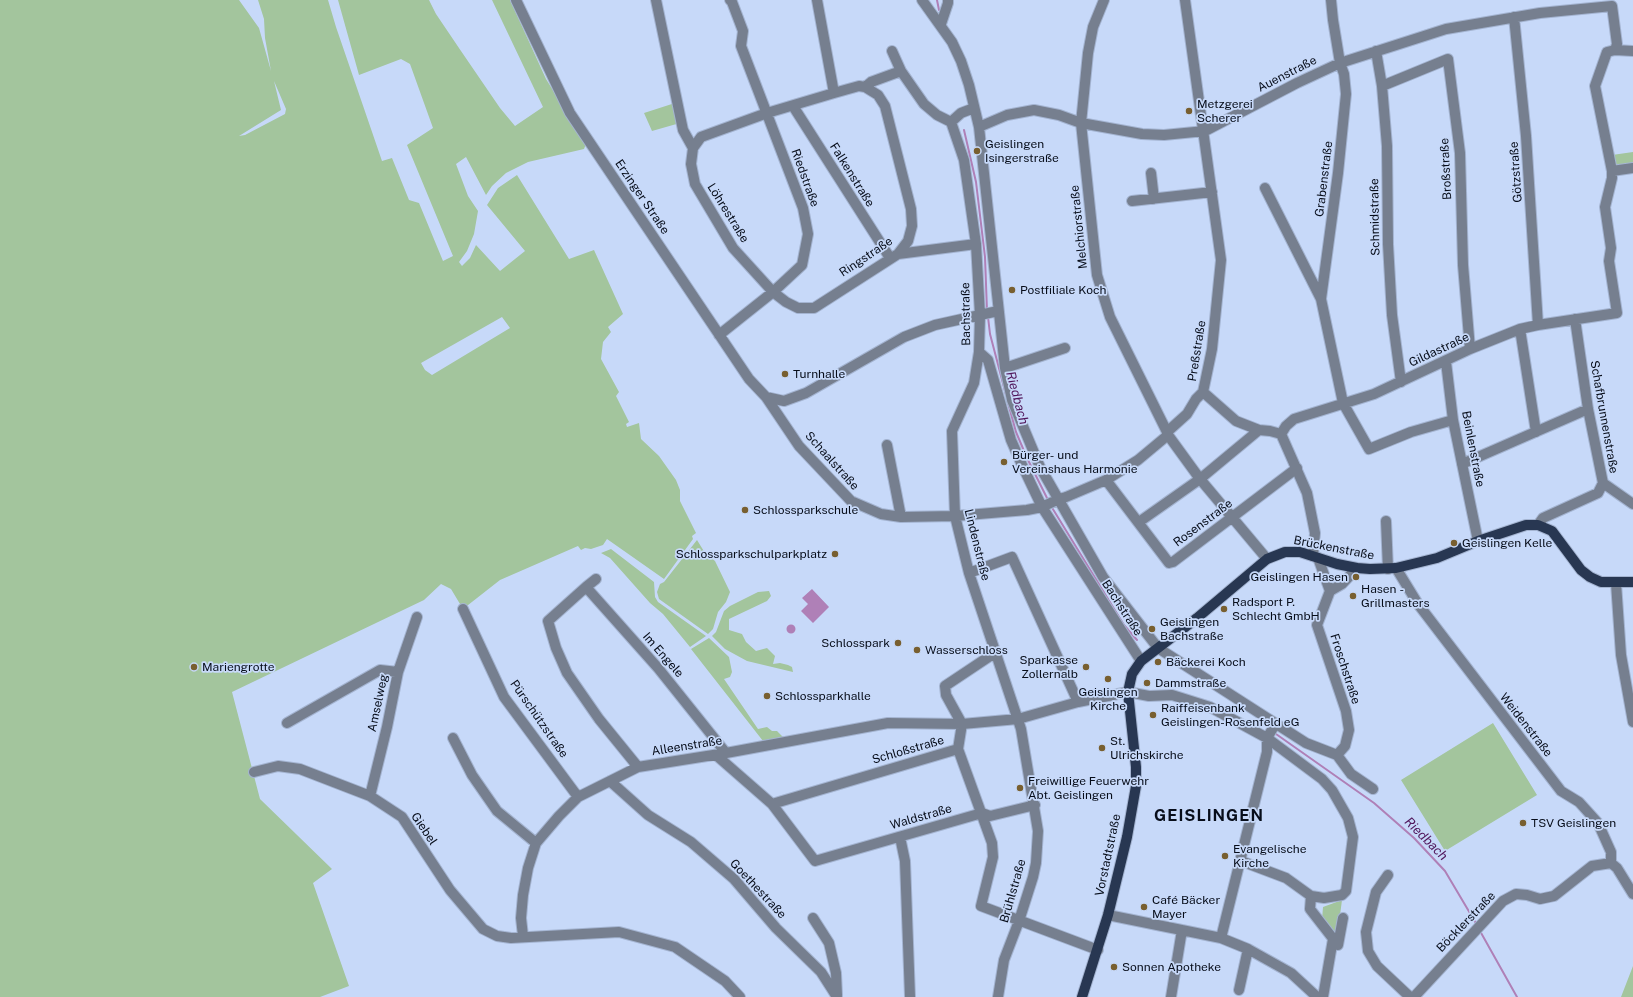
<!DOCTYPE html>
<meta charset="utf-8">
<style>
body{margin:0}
canvas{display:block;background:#c7d9f9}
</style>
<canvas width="1633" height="997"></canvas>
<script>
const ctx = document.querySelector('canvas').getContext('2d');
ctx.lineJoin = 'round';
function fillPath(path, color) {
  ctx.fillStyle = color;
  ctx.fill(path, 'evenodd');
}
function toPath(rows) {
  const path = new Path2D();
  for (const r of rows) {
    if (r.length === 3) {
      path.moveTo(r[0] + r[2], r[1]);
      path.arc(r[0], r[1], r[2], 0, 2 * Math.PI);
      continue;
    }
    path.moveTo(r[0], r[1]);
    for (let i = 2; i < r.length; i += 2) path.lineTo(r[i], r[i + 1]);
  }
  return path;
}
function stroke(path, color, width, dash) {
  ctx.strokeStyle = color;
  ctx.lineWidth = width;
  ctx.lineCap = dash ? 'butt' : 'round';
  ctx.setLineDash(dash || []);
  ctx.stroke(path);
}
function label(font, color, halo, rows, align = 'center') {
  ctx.font = font + ' "Public Sans",sans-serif';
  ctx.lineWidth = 3.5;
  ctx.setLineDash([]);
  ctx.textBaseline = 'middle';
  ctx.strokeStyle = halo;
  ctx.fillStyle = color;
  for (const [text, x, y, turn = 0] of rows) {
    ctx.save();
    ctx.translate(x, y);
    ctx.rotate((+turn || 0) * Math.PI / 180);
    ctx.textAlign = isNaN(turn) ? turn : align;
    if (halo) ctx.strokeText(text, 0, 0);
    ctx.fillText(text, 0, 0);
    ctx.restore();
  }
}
fillPath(toPath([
 [0,0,239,0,259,28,271,71,265,38,264,19,258,0,328,0,336,27,382,161,392,158,409,200,419,203,443,261,453,256,407,145,433,128,410,64,401,59,359,75,338,0,429,0,436,14,461,51,500,108,515,126,543,107,492,0,510,0,546,79,586,144,584,149,528,162,506,173,492,186,486,195,466,157,456,164,468,196,478,211,474,234,467,251,459,262,462,266,470,258,476,245,500,271,525,251,487,205,498,188,517,175,569,259,594,250,623,314,608,327,611,332,603,342,601,359,619,392,616,396,629,422,626,424,627,427,639,423,641,439,659,456,676,480,680,490,680,501,696,533,692,536,693,539,664,579,607,539,603,545,591,549,585,548,581,550,578,546,500,580,463,609,451,589,441,584,424,600,232,692,260,799,332,869,313,883,349,986,320,997,0,997],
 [274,81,286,109,285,114,245,135,239,136,281,110],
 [502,317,510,328,432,375,425,370,421,363],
 [675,103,680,123,652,131,644,113],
 [1633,152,1633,167,1615,170,1612,155],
 [697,540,705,553,715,561,730,592,726,602,718,612,713,629,708,634,659,599,657,592,660,584,664,582],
 [611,549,654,582,655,597,658,602,706,636,690,647,663,614,650,603,610,558,601,553],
 [769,591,771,596,767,601,729,619,729,630,742,634,746,642,756,651,767,648,775,656,773,664,780,663,788,665,792,667,793,672,747,661,725,649,712,636,716,632,724,611,730,606,758,592],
 [709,638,729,657,732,672,730,677,724,679,758,729,767,727,772,731,777,731,783,737,763,741,691,649],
 [1493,723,1537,795,1445,851,1401,780],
 [1342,900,1337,938,1322,920,1323,907],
 [1633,966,1633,997,1621,997]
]), '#a3c59d');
fillPath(toPath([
 [812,589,829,607,813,623,801,611,808,604,802,598],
 [791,629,4.5]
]), '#af80b7');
stroke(toPath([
 [937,0,939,10],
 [964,130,976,182,985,257,987,311],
 [988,317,990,334,1006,395],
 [1008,403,1016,432,1027,458,1048,500],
 [1051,506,1124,625,1137,640],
 [1276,734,1374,803,1414,838,1445,871,1477,925],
 [1480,931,1517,997]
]), '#af80b7', 2);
const minor = toPath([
 [516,0,570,113,749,379,766,397,799,446,851,501,881,514,901,517,955,516,1027,510,1042,507,1059,499,1066,497,1106,480,1138,460,1168,435,1167,432,1187,414,1196,399,1203,392,1212,349,1221,260,1185,0],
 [656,0,683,130,693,148],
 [817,0,834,93],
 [922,0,952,42,961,61,969,85,979,127,1005,368,1012,400,1040,467,1103,577,1158,648,1306,743,1337,755,1351,774,1373,789],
 [1104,0,1093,27,1088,53,1081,123,1097,275,1110,317,1167,432],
 [1331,0,1333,20,1340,63,1344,74,1346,94,1338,173,1321,299,1343,403,1369,449,1411,432,1453,420],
 [1514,17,1526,136,1538,325],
 [941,24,948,3,948,0],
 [1615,50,1633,51],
 [892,51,901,71,924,104,937,115,951,122],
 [1376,51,1382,86,1387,146,1388,244,1392,315,1401,382],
 [1382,86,1448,59,1460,153,1463,265,1470,349],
 [865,87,878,95,885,106,911,209,912,226,908,241,898,254,814,308,798,308,786,302,773,292,733,248,695,184,691,164,693,148,701,137,767,113,834,93,859,86,865,87,871,82,901,71],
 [793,106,890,258],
 [974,108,961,113,951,122,964,160,976,244,980,315,979,352,974,383,952,431,955,516,969,573,1021,729,1038,831,1036,863,1033,877,1019,921,1004,960,998,997],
 [979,127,1007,115,1034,110,1059,115,1081,123,1142,134,1164,135,1205,131,1297,83,1340,63,1446,29,1540,13,1612,6,1617,44,1615,50,1607,52,1595,86,1612,171,1612,178,1605,207,1611,248,1609,261,1617,313,1538,325,1520,329,1470,349,1374,394,1294,419,1286,426,1281,434],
 [1612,171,1633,168],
 [1151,173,1154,199],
 [1265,188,1321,299],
 [1132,201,1212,192],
 [898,254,976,244],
 [1575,319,1588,409,1603,483,1633,504],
 [1520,329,1536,432],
 [719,335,773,292,802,265,808,234,803,208,741,46,743,31,732,2,730,0],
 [979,352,988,360,1011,440,1022,465,1042,507,1141,661],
 [1446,362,1453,420,1478,541],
 [1005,368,1065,348],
 [1203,392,1236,421,1259,430,1270,431,1281,434,1307,493,1315,533,1313,556],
 [766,397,784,401,806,393,904,337,935,325,998,311],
 [1168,435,1200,479,1267,559],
 [887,445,901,517],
 [1462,464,1588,409],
 [1106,480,1169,563,1173,562,1297,468],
 [1386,521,1388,569],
 [1139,522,1200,479,1259,430],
 [1538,525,1543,518,1598,493,1603,483],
 [1318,558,1330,591],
 [1396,568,1418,604,1561,791,1579,802,1598,823,1611,852,1611,863,1617,868,1633,894],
 [969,573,1012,557,1078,702],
 [596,579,586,587,658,668,726,753],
 [1616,583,1621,655,1633,722],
 [586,587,548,621,556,648,567,673,599,719,638,767],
 [1330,591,1317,625,1346,711,1349,730,1345,746,1337,755],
 [1330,591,1342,584,1357,568],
 [463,609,504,697,578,797],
 [287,723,380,670,398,672],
 [962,724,958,749,992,843,993,857,981,906,1098,950],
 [962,724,946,695,945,686,996,652],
 [453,738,472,775,497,811,536,843],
 [716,755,772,804,815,861,982,813,990,816,1035,805],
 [254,772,278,766,300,769,370,796,402,817,450,890,483,929,497,936,511,938,619,932,675,947,725,981,740,997],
 [610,781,648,815,691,842,734,879,776,928,821,972,837,997],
 [370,796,387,727,398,672,417,617],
 [772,804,958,749],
 [900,837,905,861,910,997],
 [1388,875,1376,892,1366,932,1368,951,1377,966,1410,997],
 [1311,896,1310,909,1338,945],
 [1108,915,1221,938,1248,949,1291,973,1317,997],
 [813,918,829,943,836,973,837,995],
 [523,936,521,918,523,895,528,868,536,843,559,816,578,797,638,767,726,753,888,723,962,724,1018,719,1078,702,1128,692,1149,696,1172,695,1210,707,1267,738,1322,779,1332,790,1348,818,1353,837,1346,891,1342,895,1324,898,1311,896,1286,878,1241,861],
 [1221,938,1267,752,1267,738,1276,723],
 [1338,945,1343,918],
 [1239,990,1248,949],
 [1171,997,1182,930],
 [1323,997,1333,939],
 [1414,997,1503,901,1516,894,1527,895,1540,899,1554,896,1592,866,1611,863]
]);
const major = toPath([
 [1082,997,1108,915,1127,837,1136,786,1136,767,1128,692,1132,674,1141,661,1197,618,1267,559,1285,552,1300,552,1337,564,1357,568,1370,569,1396,568,1437,558,1478,541,1526,525,1538,525,1552,531,1581,570,1590,577,1601,582,1633,582]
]);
stroke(minor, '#a4b4d1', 12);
stroke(major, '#a4b4d1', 12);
stroke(minor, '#767f8f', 10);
stroke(major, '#283752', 10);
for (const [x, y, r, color] of [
 [1189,111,4,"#785f30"],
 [977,151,4,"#785f30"],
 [1012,290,4,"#785f30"],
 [785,374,4,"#785f30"],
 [1004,462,4,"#785f30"],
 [745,510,4,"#785f30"],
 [1454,543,4,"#785f30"],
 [835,554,4,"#785f30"],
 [1356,577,4,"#785f30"],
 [1353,596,4,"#785f30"],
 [1224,609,4,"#785f30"],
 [1152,629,4,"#785f30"],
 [898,643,4,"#785f30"],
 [917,650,4,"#785f30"],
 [1158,662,4,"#785f30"],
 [194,667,4,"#785f30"],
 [1086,667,4,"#785f30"],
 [1108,679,4,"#785f30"],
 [1147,683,4,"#785f30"],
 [767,696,4,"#785f30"],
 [1153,715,4,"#785f30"],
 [1102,748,4,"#785f30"],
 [1020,788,4,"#785f30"],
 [1523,823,4,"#785f30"],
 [1225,856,4,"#785f30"],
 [1144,907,4,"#785f30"],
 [1114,967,4,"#785f30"]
]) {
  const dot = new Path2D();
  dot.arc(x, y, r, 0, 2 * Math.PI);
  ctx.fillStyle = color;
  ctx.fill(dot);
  stroke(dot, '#c7d9f9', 1.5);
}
label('12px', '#070d1a', '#c7d9f9', [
 ["Auenstraße",1287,74,-27],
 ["Broßstraße",1446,169,-93],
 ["Götzstraße",1516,172,-94],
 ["Falkenstraße",852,175,58],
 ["Riedstraße",805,178,70],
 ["Grabenstraße",1324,179,-83],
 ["Erzinger Straße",642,197,56],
 ["Löhrestraße",728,213,58],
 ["Schmidstraße",1375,217,-91],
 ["Melchiorstraße",1079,227,-96],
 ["Ringstraße",866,257,-34],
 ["Bachstraße",966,314,-91],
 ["Gildastraße",1439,350,-25],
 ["Preßstraße",1197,351,-81],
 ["Schafbrunnenstraße",1604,417,80],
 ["Beinlenstraße",1473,449,79],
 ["Schaalstraße",832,461,48],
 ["Rosenstraße",1203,523,-37],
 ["Lindenstraße",977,545,76],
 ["Brückenstraße",1334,548,11],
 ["Bachstraße",1122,608,57],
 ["Im Engele",663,655,49],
 ["Froschstraße",1345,669,72],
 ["Amselweg",378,703,-78],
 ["Pürschützstraße",539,719,55],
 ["Weidenstraße",1526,725,52],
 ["Alleenstraße",687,746,-9],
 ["Schloßstraße",908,750,-16],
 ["Waldstraße",921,817,-16],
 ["Giebel",424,829,56],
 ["Vorstadtstraße",1108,855,-78],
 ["Goethestraße",758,889,47],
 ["Brühlstraße",1013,891,-74],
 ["Böcklerstraße",1466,922,-46]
]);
label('12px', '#070d1a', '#c7d9f9', [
 ["Metzgerei",1197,104],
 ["Scherer",1197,118],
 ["Geislingen",985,144],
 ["Isingerstraße",985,158],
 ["Postfiliale Koch",1020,290],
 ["Turnhalle",793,374],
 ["Bürger- und",1012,455],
 ["Vereinshaus Harmonie",1012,469],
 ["Schlossparkschule",753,510],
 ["Geislingen Kelle",1462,543],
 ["Schlossparkschulparkplatz",827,554,"right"],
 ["Geislingen Hasen",1348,577,"right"],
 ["Hasen -",1361,589],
 ["Grillmasters",1361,603],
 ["Radsport P.",1232,602],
 ["Schlecht GmbH",1232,616],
 ["Geislingen",1160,622],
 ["Bachstraße",1160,636],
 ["Schlosspark",890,643,"right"],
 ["Wasserschloss",925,650],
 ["Sparkasse",1078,660,"right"],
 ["Zollernalb",1078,674,"right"],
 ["Bäckerei Koch",1166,662],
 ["Mariengrotte",202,667],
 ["Dammstraße",1155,683],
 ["Geislingen",1108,692,"center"],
 ["Kirche",1108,706,"center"],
 ["Schlossparkhalle",775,696],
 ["Raiffeisenbank",1161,708],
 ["Geislingen-Rosenfeld eG",1161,722],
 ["St.",1110,741],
 ["Ulrichskirche",1110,755],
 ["Freiwillige Feuerwehr",1028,781],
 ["Abt. Geislingen",1028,795],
 ["TSV Geislingen",1531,823],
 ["Evangelische",1233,849],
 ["Kirche",1233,863],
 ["Café Bäcker",1152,900],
 ["Mayer",1152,914],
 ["Sonnen Apotheke",1122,967]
], 'left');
label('italic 13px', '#50155a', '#c7d9f9', [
 ["Riedbach",1017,398,75],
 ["Riedbach",1426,839,45]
]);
ctx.letterSpacing = '1px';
label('bold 16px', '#070d1a', '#c7d9f9', [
 ["GEISLINGEN",1209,816]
]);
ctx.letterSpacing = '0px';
</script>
